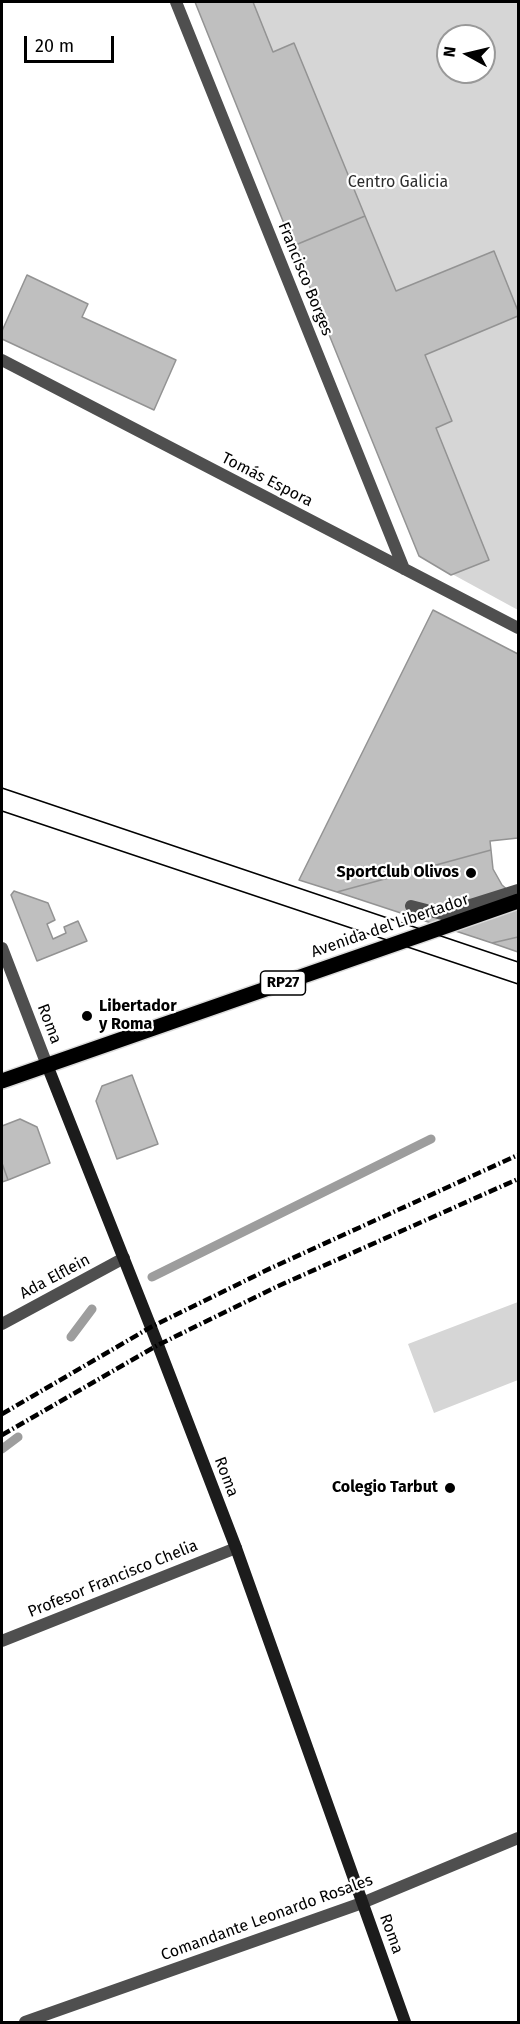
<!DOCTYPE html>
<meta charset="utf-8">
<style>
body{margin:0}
#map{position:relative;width:520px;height:2024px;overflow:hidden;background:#fff;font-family:"Fira Sans",sans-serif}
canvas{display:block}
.frame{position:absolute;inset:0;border:3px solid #000;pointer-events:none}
.north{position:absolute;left:436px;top:24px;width:60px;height:60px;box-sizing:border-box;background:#fff;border:2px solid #999;border-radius:50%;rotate:278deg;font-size:16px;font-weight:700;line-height:24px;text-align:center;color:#000}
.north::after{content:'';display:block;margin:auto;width:21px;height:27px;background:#000;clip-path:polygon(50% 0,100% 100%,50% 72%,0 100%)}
.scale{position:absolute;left:24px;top:36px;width:90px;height:27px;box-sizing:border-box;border:3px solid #000;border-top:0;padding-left:8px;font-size:18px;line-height:21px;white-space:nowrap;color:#000;-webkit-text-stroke:4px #fff;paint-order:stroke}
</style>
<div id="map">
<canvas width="520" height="2024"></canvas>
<div class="frame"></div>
<div class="north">N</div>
<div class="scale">20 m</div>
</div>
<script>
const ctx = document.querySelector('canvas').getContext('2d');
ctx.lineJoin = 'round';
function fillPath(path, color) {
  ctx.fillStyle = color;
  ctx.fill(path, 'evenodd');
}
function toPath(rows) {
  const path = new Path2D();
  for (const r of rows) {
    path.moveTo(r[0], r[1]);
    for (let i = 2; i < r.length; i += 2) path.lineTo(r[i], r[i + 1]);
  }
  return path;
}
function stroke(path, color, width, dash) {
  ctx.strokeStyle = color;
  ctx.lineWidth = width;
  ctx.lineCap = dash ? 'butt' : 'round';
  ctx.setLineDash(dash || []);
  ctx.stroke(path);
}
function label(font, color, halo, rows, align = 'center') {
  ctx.font = font + ' "Fira Sans",sans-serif';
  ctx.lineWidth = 4.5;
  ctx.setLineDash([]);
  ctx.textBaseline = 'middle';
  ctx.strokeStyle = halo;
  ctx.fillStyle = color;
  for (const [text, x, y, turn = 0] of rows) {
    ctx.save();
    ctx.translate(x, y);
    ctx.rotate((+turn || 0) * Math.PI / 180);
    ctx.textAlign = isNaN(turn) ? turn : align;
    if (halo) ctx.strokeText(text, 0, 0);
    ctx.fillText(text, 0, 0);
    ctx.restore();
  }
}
fillPath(toPath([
 [200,2,518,2,518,610,419,556,293,246],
 [448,36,484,36,484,72,448,72],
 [518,1302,518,1380,434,1413,408,1344]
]), '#d6d6d6');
stroke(toPath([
 [152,1277,431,1139],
 [71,1337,92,1309],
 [2,1449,18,1437]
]), '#9d9d9d', 9);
const building = toPath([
 [195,2,253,2,273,52,294,43,365,216,293,246,195,2],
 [365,216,396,291,494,251,518,311,518,316,425,355,452,421,436,428,489,560,451,575,419,556,293,246,365,216],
 [27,275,88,304,82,317,176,360,154,410,2,339,2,331,27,275],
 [433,610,518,654,518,838,490,841,491,850,337,892,299,880,433,610],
 [491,850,493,869,502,885,518,899,518,937,492,943,337,892,491,850],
 [14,891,48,903,55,920,47,924,53,939,66,933,64,927,78,921,87,941,37,961,11,895,14,891],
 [518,937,518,952,492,943,518,937],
 [132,1075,158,1144,117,1159,96,1101,102,1086,132,1075],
 [20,1119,37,1127,50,1163,8,1180,2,1163,2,1126,20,1119],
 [2,1163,8,1180,2,1182,2,1163]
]);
fillPath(building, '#bfbfbf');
stroke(building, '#939393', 1.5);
const primary = toPath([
 [2,1081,518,901]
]);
stroke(primary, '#dbdbdb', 18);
stroke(toPath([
 [411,906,442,914,518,890]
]), '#4f4f4f', 12);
stroke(toPath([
 [176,2,404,569],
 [2,360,518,628],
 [2,948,47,1065],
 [2,1324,124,1258],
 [2,1641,236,1548],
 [25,2022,362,1903,518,1838]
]), '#4f4f4f', 12);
stroke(toPath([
 [47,1065,158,1345,236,1548,405,2022]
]), '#1c1c1c', 12);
stroke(primary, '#000', 15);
stroke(toPath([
 [2,788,518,962],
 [2,811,518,984]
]), '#000', 1.5);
stroke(toPath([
 [2,1414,151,1327,271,1268,518,1155],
 [2,1435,158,1345,276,1287,518,1179]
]), '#000', 4.5, [9, 3, 1.5, 3]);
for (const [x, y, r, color] of [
 [471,873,6,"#000"],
 [87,1016,6,"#000"],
 [450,1488,6,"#000"]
]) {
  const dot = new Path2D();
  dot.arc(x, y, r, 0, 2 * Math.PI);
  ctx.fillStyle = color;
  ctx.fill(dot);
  stroke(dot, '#fff', 2);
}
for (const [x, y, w] of [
 [283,983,45]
]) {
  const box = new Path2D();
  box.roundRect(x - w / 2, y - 12, w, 24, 4.5);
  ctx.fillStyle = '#fff';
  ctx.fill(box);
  stroke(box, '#000', 1.5);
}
label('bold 15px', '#000', null, [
 ["RP27",283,983]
]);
label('16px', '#2d2d2d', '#fff', [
 ["Centro Galicia",398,183]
]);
label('16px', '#000', '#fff', [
 ["Francisco Borges",305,279,68],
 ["Tomás Espora",267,480,27],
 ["Avenida del Libertador",390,926,-19],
 ["Roma",49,1024,69],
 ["Ada Elflein",55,1277,-28],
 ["Roma",226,1477,69],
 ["Profesor Francisco Chelia",113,1579,-22],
 ["Comandante Leonardo Rosales",267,1918,-20],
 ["Roma",391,1934,70]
]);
label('bold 16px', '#000', '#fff', [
 ["SportClub Olivos",459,873],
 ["Libertador",99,1007,"left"],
 ["y Roma",99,1025,"left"],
 ["Colegio Tarbut",438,1488]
], 'right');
</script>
